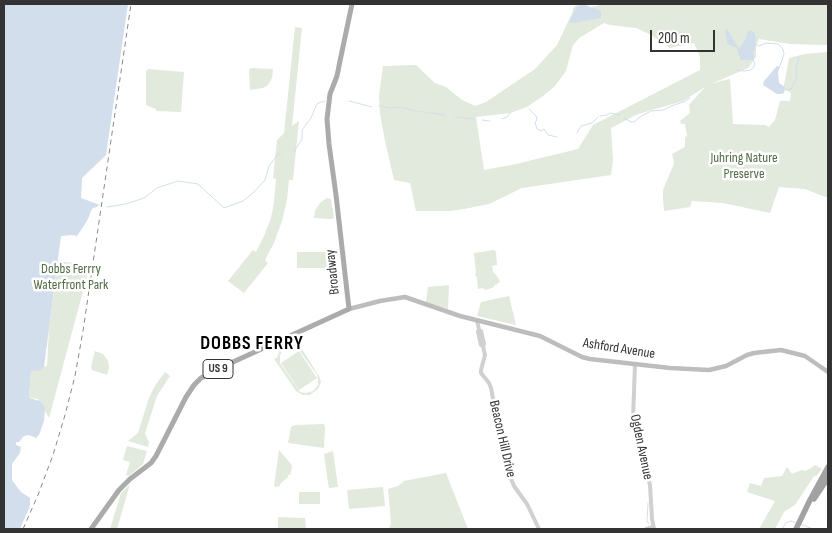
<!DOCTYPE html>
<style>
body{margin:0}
#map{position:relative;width:832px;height:533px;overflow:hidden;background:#fff;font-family:"Sofia Sans Condensed",sans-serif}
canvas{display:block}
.frame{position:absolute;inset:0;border:5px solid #333;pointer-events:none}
.scale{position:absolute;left:650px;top:30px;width:65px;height:22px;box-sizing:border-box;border:2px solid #333;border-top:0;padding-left:6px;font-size:15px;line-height:18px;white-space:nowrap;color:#333;-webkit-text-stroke:4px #fff;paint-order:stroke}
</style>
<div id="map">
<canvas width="832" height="533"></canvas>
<div class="frame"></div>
<div class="scale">200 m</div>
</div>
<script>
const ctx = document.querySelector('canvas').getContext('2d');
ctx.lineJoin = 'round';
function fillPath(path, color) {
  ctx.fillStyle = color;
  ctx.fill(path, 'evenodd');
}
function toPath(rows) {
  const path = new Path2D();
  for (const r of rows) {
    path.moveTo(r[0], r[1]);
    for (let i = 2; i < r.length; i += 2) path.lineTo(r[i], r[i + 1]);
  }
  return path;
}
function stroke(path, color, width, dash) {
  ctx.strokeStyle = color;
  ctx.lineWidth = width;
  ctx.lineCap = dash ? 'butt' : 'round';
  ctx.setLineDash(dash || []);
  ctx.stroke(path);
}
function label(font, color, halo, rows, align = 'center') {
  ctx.font = font + ' "Sofia Sans Condensed",sans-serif';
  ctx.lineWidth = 5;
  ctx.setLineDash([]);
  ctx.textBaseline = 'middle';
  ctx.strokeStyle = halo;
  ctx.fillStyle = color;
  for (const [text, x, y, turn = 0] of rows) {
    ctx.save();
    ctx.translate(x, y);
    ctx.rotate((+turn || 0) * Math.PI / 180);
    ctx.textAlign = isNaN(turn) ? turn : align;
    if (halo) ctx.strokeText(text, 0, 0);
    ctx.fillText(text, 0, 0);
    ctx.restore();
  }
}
fillPath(toPath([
 [578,4,585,4,590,7,597,6,599,4,819,4,824,5,823,4,828,4,828,45,790,44,759,39,756,45,756,57,748,68,711,84,721,81,730,79,733,124,765,125,769,127,775,120,780,101,790,101,791,93,784,89,784,85,789,58,805,54,828,52,828,198,805,189,779,187,770,213,723,203,692,201,690,207,664,211,663,197,663,190,673,166,674,162,672,154,685,147,685,137,687,136,685,124,681,124,680,121,690,113,689,105,705,87,683,101,638,114,611,128,613,160,611,175,522,188,489,204,464,209,449,211,416,211,410,183,394,180,385,141,380,114,379,96,383,66,416,65,435,83,446,87,462,100,475,106,486,102,535,69,557,45,573,11,573,8],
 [604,23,610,25,636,28,651,35,670,48,694,43,700,57,700,70,593,125,578,149,516,164,484,170,476,117,510,113,527,107,543,96,555,86,566,71,573,45,579,38],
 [295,27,302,28,292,126,299,121,293,180,289,180,287,200,282,221,274,243,265,260,268,263,244,293,228,281,253,250,256,252,264,236,271,218,274,202,276,179,273,178,277,140,284,133],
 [251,68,273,69,272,78,268,85,263,88,250,90,249,70],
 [148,69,184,72,181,112,156,111,156,109,146,105,146,71],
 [327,198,331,199,334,218,332,219,314,218,315,211,320,203],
 [494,250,496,252,497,265,492,266,493,272,497,276,500,282,494,286,494,287,486,290,482,288,478,289,477,278,475,274,476,273,474,253],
 [297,252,333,252,333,268,297,268],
 [58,261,90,265,49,418,38,399,29,398,31,371,47,366,49,329],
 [449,285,448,309,426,302,428,287],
 [509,296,516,325,477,316,481,302],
 [290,345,295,345,302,349,320,378,321,382,318,389,310,395,302,395,296,391,274,359,277,358,279,352,282,348],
 [290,347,294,347,300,351,317,375,318,379,318,385,313,391,306,393,300,392,280,363,280,356,281,353,283,350],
 [95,351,103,354,108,361,109,368,107,375,92,370,91,367],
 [299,351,317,378,299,390,281,363],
 [165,372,170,376,157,396,145,433,149,442,148,447,128,441,138,433,149,398,156,384],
 [324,424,325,428,324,448,288,443,291,427,295,425],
 [127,446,147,451,143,464,129,476,126,475,130,462,123,460],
 [279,450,291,464,292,467,290,475,288,475,288,477,280,484,280,486,276,487,274,486],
 [333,451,338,487,329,488,328,483,324,454],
 [815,465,822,469,816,476,814,476,795,505,784,512,775,529,759,529,775,501,747,492,750,483,761,486,764,478,782,476,787,467,792,474,802,470,805,471,811,468],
 [446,473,468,529,389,529,391,523,388,489,398,486,404,481],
 [130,484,117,529,110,529,121,493],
 [383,487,385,506,349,509,347,490],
 [299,492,320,492,320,504,299,504],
 [278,517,305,518,306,529,278,529]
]), '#e2e9dd');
fillPath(toPath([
 [4,4,128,4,106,155,82,178,81,198,100,205,92,209,87,221,77,236,73,235,61,236,44,367,41,370,31,371,29,398,40,401,43,404,45,409,44,421,39,435,36,438,29,435,24,436,19,442,16,442,16,445,21,447,20,453,12,464,12,480,21,492,30,498,30,506,20,529,4,529],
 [582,4,601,11,601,18,573,23,569,22,576,8],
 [727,29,739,49,745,40,748,31,750,30,754,32,756,38,755,50,753,51,753,53,755,57,752,60,741,60,736,47,733,47,727,43,725,30],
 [777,66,780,67,778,72,779,83,785,87,784,93,781,94,777,94,763,85,764,81]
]), '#d2deeb');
stroke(toPath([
 [755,44,759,46,766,43,778,44,783,49,784,54,780,66,779,67],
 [737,70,744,71,751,70,755,65,753,59],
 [785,90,791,89,797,77,796,69,799,57],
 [349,101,372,107],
 [379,106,382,106],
 [384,107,390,108,400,107],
 [402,107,416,111],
 [529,109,536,116,537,120,535,122,537,129,541,131,544,129,548,135,557,137],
 [418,111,429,113],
 [431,113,445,115],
 [600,116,607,115,610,113,620,115],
 [455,117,464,118],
 [465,118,475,119],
 [624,118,631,122,634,122,640,117,651,111,663,110,674,105,686,101,687,99,690,98],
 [502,119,507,117,511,112],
 [482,120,490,121],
 [577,133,581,126,592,123,598,117],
 [294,152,302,139,302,130,311,118,316,106,318,103,325,101],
 [107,207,126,204,144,198,157,188,178,181,198,184,224,208,243,201,254,192,265,180,269,166,278,154,281,154],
 [648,503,647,521,649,524],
 [800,524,813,529],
 [657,528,658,529],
 [782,529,786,523,791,521,796,523],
 [823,529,828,528]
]), '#d2deeb', 1);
stroke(toPath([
 [477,320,479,330,478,332,481,345,483,346,485,355,481,370,481,373,489,383,491,388,506,467,514,486,527,504,539,529],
 [479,330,481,331,484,344,483,346],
 [635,364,633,419,650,485,652,519,654,529],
 [646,529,653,527]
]), '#d0d0d0', 4);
stroke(toPath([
 [349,309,380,301,405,297,460,316,540,336,582,357,590,359,670,368,709,370,726,366,747,355,754,353,781,350,805,356,828,372]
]), '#bdbdbd', 4.5);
stroke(toPath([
 [91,529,119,490,130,479,151,463,156,456,186,397,194,385,201,378,222,367,349,309,336,195,329,144,327,119,330,94,337,76,340,61,352,4]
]), '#ababab', 5);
stroke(toPath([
 [814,499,828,478],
 [796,529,810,500,828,467]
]), '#a2a2a2', 5.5);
stroke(toPath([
 [23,529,38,495,53,455,65,415,75,376,83,331,131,4]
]), '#888', 1, [5, 4]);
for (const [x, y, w] of [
 [218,369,30]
]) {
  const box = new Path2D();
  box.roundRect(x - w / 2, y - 9.5, w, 19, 4);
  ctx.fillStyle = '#fff';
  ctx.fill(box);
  stroke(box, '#333', 1);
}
label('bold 12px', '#333', null, [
 ["US 9",218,369]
]);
label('14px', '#526b44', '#fff', [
 ["Juhring Nature",744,158],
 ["Preserve",744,174],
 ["Dobbs Ferrry",71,269],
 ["Waterfront Park",71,285]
]);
label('14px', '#333', '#fff', [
 ["Broadway",333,272,-96],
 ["Ashford Avenue",619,349,9],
 ["Beacon Hill Drive",502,439,77],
 ["Ogden Avenue",641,447,78]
]);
ctx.letterSpacing = '1px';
label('bold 19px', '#000', '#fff', [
 ["DOBBS FERRY",252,344]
]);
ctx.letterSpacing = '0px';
</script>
